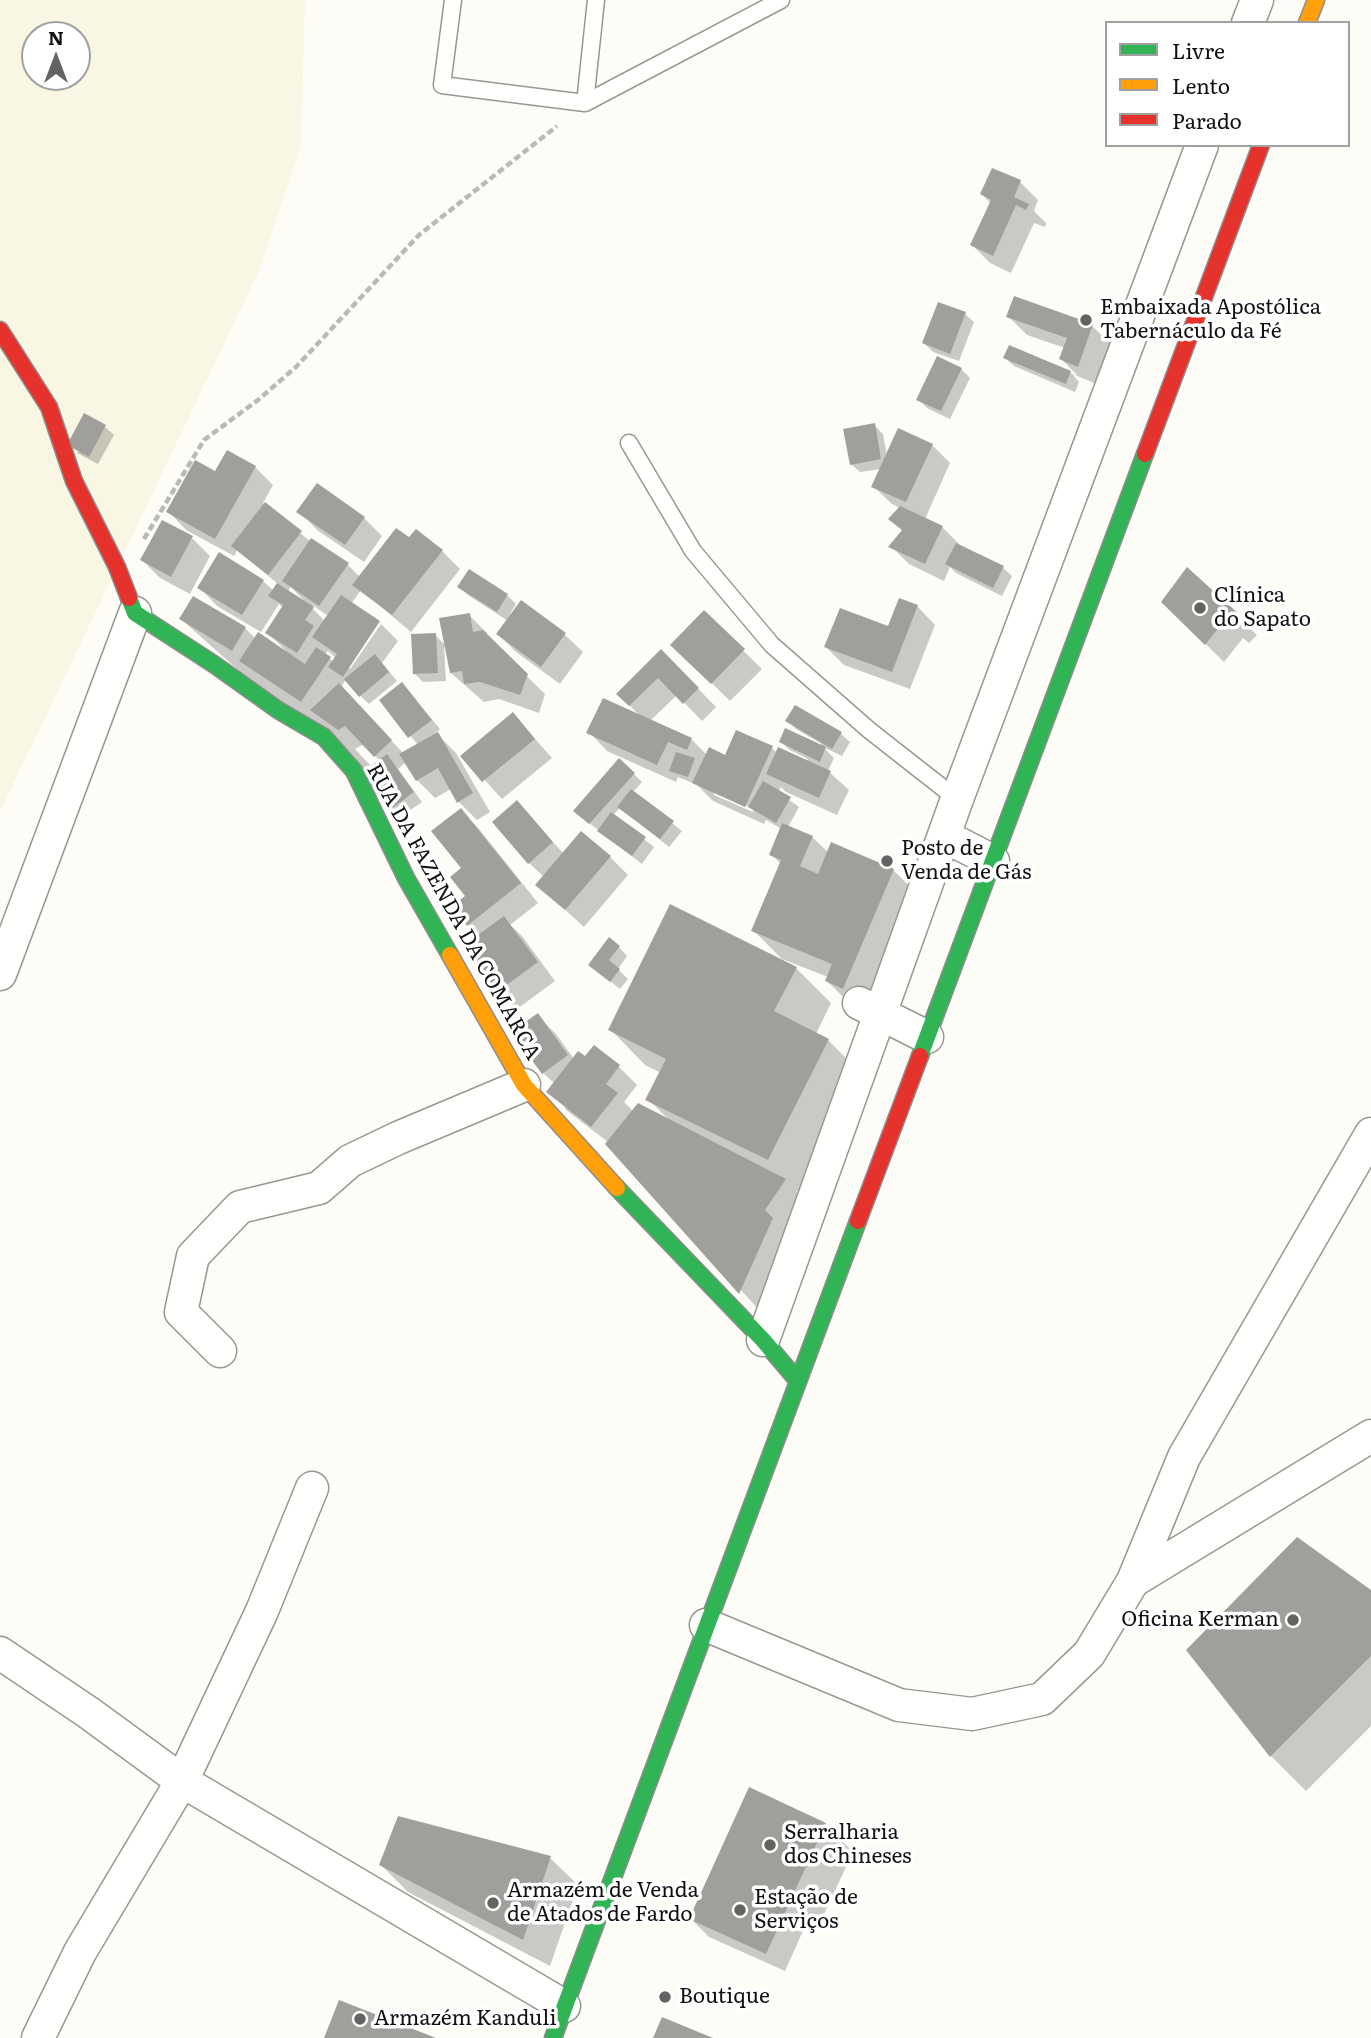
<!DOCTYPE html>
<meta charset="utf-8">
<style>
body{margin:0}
#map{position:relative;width:1371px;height:2038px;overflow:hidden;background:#fdfcf7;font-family:Literata,serif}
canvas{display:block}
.legend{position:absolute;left:1105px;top:21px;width:245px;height:126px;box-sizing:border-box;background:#fff;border:2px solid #a0a0a0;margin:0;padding:9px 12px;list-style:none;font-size:21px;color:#111}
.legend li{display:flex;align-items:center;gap:14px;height:35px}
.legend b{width:35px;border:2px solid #a0a0a0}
.north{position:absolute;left:21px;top:21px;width:70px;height:70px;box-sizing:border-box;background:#fff;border:2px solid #a0a0a0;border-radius:50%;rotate:0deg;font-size:19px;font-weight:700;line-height:28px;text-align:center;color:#111}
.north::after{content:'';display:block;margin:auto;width:24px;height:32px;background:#646362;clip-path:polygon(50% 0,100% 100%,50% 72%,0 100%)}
</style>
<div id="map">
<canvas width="1371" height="2038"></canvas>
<ul class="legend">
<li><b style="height:9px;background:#30b455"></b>Livre</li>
<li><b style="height:9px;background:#ff9f0a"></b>Lento</li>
<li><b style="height:9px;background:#e5322d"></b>Parado</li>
</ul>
<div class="north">N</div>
</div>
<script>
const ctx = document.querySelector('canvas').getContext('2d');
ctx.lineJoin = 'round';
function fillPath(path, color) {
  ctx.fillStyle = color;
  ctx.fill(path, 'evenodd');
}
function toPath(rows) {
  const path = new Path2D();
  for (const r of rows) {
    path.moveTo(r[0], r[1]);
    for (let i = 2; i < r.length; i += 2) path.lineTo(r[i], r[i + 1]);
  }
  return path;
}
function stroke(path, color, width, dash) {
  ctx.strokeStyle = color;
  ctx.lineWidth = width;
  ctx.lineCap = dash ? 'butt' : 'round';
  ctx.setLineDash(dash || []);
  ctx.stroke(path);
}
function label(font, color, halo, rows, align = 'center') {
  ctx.font = font + ' Literata,serif';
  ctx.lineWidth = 7;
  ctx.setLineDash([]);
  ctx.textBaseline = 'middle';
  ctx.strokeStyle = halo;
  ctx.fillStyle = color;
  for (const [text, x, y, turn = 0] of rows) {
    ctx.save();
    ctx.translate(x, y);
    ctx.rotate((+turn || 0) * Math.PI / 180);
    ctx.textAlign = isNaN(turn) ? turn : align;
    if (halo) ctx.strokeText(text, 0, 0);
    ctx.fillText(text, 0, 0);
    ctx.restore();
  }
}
fillPath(toPath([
 [0,0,305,0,301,147,258,273,0,812],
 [35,35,77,35,77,77,35,77]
]), '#f9f7e4');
fillPath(toPath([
 [1020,182,1038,200,1034,211,1046,223,1045,227,1034,223,1011,273,990,263,972,245,991,204,982,194],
 [965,314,974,322,959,361,933,352,924,343],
 [1008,316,1092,326,1111,344,1097,384,1072,374,1079,382,1075,392,1014,366,1005,358,1010,347,1078,376,1061,359,1065,348,1027,335],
 [961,369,970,378,950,419,927,408,918,399],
 [874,425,883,434,887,456,932,445,950,463,925,519,942,527,960,545,1003,568,1012,576,1002,596,956,573,950,567,944,581,909,564,891,546,903,531,891,519,900,508,892,504,873,486,881,469,860,472,851,464],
 [105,427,114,435,98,464,77,453],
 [255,467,273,485,263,503,311,542,348,565,360,577,409,539,442,551,460,569,411,632,361,590,351,604,348,667,350,669,381,624,398,641,382,663,397,681,369,704,345,681,341,687,404,754,418,745,381,700,402,684,440,729,436,733,456,753,490,812,477,820,459,802,451,789,435,798,417,780,406,762,398,769,422,802,401,816,181,619,193,598,245,628,256,639,286,651,268,633,283,608,279,604,261,632,217,606,199,587,263,581,274,591,278,584,237,550,234,556,186,530,168,511,216,474],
 [291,587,305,602,287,592],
 [314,606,328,616,325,621,312,608],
 [328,651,336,658,334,662,325,655],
 [364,744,380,761,372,767,355,749],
 [299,511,364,518,382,536,364,562,317,530],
 [192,538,210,556,190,594,160,578,142,560],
 [1187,569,1257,635,1249,643,1243,638,1224,662,1163,602],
 [469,571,507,595,516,604,510,614,564,634,583,652,560,684,516,652,498,634,508,621,468,595,459,587],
 [917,606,935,625,910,689,844,665,826,647,889,628],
 [704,613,762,669,730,701,673,645],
 [469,615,487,633,488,638,545,694,539,713,499,699,484,702,451,673,446,647,444,647,446,681,423,682,414,673,435,635,446,646],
 [661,651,716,707,702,721,677,695,650,721,691,739,707,755,726,757,772,748,777,753,807,762,808,759,790,750,781,742,820,746,822,744,796,729,788,720,841,734,850,742,842,756,823,747,834,758,828,771,849,790,837,815,786,792,781,787,778,792,799,807,788,827,812,837,829,853,893,870,921,897,871,1015,854,1008,827,981,828,977,782,959,753,930,781,864,771,854,782,829,766,820,764,824,713,801,697,785,678,777,676,782,607,751,589,732,641,717,618,694],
 [714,791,754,809,753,812,714,795],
 [513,714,552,758,502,799,463,756],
 [634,774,642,782,633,792,682,831,669,847,620,808,613,815,654,847,642,864,584,819],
 [517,803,564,854,610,857,628,875,584,927,538,885,544,877,529,863],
 [461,810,479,829,538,903,510,925,522,936,555,981,517,1009,498,991,465,946,480,936,469,925],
 [619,947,627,956,618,969,628,979,620,989,590,965],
 [796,968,831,1003,816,1034,828,1040,864,1076,804,1194,796,1191,812,1207,767,1319,608,1142,566,1110,555,1084,543,1073,537,1016,556,1034,574,1059,585,1059,594,1048,619,1067,637,1085,624,1102,634,1112,668,1119,648,1099,661,1073,645,1065,610,1029],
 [1371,1592,1371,1726,1306,1791,1271,1756],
 [750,1790,825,1824,853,1852,818,1927,807,1922,785,1971,709,1937,691,1919],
 [550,1858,578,1885,550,1966,408,1892,381,1865]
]), '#0003');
fillPath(toPath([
 [992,168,1021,180,1014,197,1029,204,1026,210,1016,205,993,256,970,245,991,200,980,194],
 [1014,296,1093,324,1078,367,1059,359,1067,338,1006,317],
 [938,302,966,312,950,354,922,343],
 [1009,345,1071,371,1066,384,1003,358],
 [937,356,962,368,941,411,916,400],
 [84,413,106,425,89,457,67,445],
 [875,423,881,459,850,465,843,429],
 [898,428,933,444,906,502,871,487],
 [227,450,256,466,215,539,166,512,195,460,215,471],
 [317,483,365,517,345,545,296,512],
 [265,502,302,531,268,575,231,546],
 [900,506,943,526,925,564,888,547,902,530,888,519],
 [162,520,193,536,171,577,140,560],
 [396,528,409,537,416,529,443,550,392,615,352,585],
 [311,538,349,563,319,606,282,581],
 [956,543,1004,566,993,588,945,564],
 [219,552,264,580,242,615,197,588],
 [1187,567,1240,615,1230,626,1224,621,1205,645,1161,602],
 [469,569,508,594,497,612,457,587],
 [277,583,314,607,305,620,314,626,297,653,265,633,283,605,268,596],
 [341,595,380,621,343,677,328,667,337,654,312,637],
 [193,596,246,627,232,651,179,619],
 [899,598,918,605,892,672,824,647,840,608,888,626],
 [521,600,566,633,541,667,496,634],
 [704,610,745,649,711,684,670,645],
 [470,613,473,632,483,630,528,674,520,695,480,682,464,684,462,671,450,673,439,618],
 [258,632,305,664,316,647,331,657,301,702,239,661],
 [436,633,438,673,413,674,411,634],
 [661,649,699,688,683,704,658,678,629,706,616,694],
 [375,654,389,672,359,697,344,679],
 [402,682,432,720,408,738,379,700],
 [339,683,392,740,374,757,345,726,338,730,310,710],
 [603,698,692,738,687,750,668,742,657,765,586,733],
 [795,705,842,732,832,749,785,721],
 [513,712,535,739,482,782,460,756],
 [785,728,826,747,820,762,779,742],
 [736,730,773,746,745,807,692,783,709,747,725,755],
 [438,732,473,793,457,803,438,768,416,781,399,754],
 [778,747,831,771,819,798,766,774],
 [676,752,695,758,688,777,669,771],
 [387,754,414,792,391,809,364,771],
 [619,758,635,773,589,824,573,811],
 [763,781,791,797,776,823,748,807],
 [631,789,674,821,660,839,617,807],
 [517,800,553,842,528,864,492,822],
 [461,808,521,883,467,926,452,906,465,896,450,877,461,868,431,831],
 [611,812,646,837,632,856,597,831],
 [782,823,813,836,800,866,818,874,831,842,894,869,843,989,825,981,832,964,751,931,781,860,769,855],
 [581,831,611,856,565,910,535,885],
 [670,904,797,967,774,1011,829,1039,768,1160,645,1100,666,1059,608,1030],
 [504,916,538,962,497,992,463,946],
 [609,937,620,946,609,960,620,969,610,982,588,965],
 [538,1013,568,1055,542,1074,511,1032],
 [594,1045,620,1065,606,1084,618,1093,591,1127,546,1092,578,1051,585,1056],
 [638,1103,786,1179,765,1210,773,1218,739,1294,605,1144],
 [1297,1537,1371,1590,1371,1656,1270,1757,1186,1650],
 [749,1787,826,1823,766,1954,689,1919],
 [398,1816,551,1856,523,1940,379,1865],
 [339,2000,436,2038,324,2038],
 [662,2017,713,2038,653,2038]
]), '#a19f9c');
const lane = toPath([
 [453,0,442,85,585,103,781,0],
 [585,103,596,0],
 [629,443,693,551,772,645,869,730,957,799]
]);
const street = toPath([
 [1248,23,1257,0],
 [944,836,993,861],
 [0,974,135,613],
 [859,1003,927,1037],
 [763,1340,957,799,1202,145],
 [220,1351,181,1312,193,1256,240,1207,319,1188,350,1161,398,1138,524,1085],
 [1133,1581,1371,1436],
 [706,1625,899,1705,972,1714,1042,1699,1089,1654,1133,1581,1184,1457,1371,1134],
 [0,1653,89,1713,182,1781,564,2006],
 [38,2038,80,1952,182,1781,262,1611,312,1488]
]);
const fast = toPath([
 [129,598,135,613,215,665,278,710,324,737,354,771,406,878,450,955],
 [920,1056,1145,454],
 [617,1188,763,1340,798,1381],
 [553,2038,858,1221]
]);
const slow = toPath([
 [1307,23,1316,0],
 [450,955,524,1085,617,1188]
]);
const jam = toPath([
 [0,330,49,407,74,481,117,567,129,598],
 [1145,454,1261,145],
 [858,1221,920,1056]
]);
stroke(lane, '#979795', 19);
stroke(street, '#979795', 35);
stroke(fast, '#8e8d8b', 19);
stroke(slow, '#8e8d8b', 19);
stroke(jam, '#8e8d8b', 19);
stroke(toPath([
 [144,539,204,440,258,400,296,367,419,235,557,126]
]), '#b9b9b8', 4.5, [7, 3.5]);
stroke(lane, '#fffffe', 16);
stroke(street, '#fffffe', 32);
stroke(fast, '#30b455', 16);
stroke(slow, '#ff9f0a', 16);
stroke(jam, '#e5322d', 16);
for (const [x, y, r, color] of [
 [1086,320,7,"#646362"],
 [1200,608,7,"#646362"],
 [887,861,7,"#646362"],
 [1293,1620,7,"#646362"],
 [770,1845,7,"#646362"],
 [493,1903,7,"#646362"],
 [740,1910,7,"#646362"],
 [665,1997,7,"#646362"],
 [360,2019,7,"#646362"]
]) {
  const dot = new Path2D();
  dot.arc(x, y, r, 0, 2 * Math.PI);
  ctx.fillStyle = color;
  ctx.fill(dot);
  stroke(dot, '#fff', 2.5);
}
label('21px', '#111', '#fff', [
 ["Embaixada Apostólica",1100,308],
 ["Tabernáculo da Fé",1100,332],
 ["Clínica",1214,596],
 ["do Sapato",1214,620],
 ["Posto de",901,849],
 ["Venda de Gás",901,873],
 ["Oficina Kerman",1279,1620,"right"],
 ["Serralharia",784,1833],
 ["dos Chineses",784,1857],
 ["Armazém de Venda",507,1891],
 ["de Atados de Fardo",507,1915],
 ["Estação de",754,1898],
 ["Serviços",754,1922],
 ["Boutique",679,1997],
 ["Armazém Kanduli",374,2019]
], 'left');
label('21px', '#111', '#fff', [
 ["RUA DA FAZENDA DA COMARCA",453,912,61]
]);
</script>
